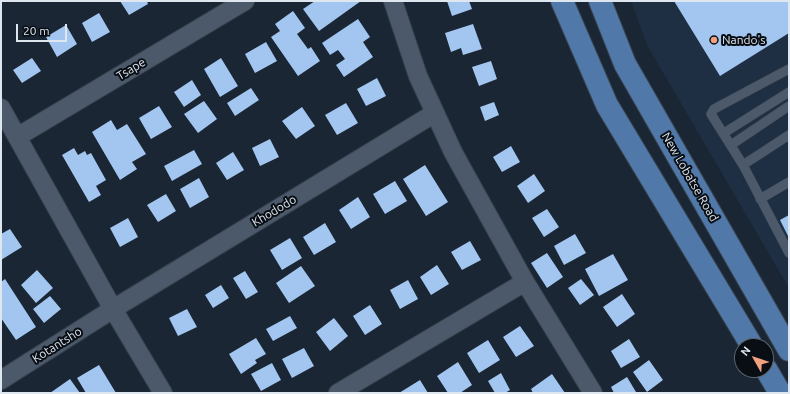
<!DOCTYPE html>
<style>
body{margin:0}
#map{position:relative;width:790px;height:394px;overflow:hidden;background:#1a2634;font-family:Ubuntu,sans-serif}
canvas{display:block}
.frame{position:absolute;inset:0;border:2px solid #dee6f0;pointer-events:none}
.north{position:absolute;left:734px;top:338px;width:40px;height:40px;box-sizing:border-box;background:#090e15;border:1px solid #5e646d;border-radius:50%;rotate:309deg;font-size:11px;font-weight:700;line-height:16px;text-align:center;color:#dee6f0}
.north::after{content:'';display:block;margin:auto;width:14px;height:18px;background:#f2a17e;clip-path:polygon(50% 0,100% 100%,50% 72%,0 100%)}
.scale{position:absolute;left:16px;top:24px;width:51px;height:18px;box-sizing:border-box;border:2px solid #dee6f0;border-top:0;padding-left:5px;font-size:12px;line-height:14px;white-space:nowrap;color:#dee6f0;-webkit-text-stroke:3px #090e15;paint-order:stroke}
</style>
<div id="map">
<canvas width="790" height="394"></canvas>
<div class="frame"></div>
<div class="north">N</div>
<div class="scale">20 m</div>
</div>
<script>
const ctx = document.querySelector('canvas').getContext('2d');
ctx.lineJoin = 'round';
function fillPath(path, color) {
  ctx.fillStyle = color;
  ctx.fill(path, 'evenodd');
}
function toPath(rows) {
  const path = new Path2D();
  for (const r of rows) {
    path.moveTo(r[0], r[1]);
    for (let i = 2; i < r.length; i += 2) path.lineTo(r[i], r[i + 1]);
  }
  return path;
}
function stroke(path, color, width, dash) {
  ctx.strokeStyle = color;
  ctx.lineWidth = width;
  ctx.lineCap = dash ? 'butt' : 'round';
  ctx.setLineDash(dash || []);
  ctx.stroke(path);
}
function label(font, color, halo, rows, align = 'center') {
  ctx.font = font + ' Ubuntu,sans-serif';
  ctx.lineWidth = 4;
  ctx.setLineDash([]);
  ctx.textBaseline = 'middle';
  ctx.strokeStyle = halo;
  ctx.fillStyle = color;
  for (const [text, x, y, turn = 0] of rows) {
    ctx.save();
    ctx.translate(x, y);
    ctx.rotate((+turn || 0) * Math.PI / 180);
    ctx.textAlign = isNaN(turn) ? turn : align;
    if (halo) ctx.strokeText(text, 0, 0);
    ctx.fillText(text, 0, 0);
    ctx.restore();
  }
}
fillPath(toPath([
 [631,1,789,1,789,288,647,45]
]), '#1f2f43');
fillPath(toPath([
 [120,1,147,1,148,4,129,15],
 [315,1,361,1,319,31,303,9],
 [447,1,469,1,472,9,452,16],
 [674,1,789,1,789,33,720,76],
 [293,11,305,28,297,34,308,49,311,47,320,61,298,76,271,37,280,31,275,24],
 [99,13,110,32,92,42,82,23],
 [358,19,370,37,363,42,373,57,344,77,336,65,345,59,338,50,330,55,322,43],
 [473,24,482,49,463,55,461,48,451,52,445,33],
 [66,25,77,44,57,57,46,37],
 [266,42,277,61,255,73,245,54],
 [32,58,41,71,22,83,13,70],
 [221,58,238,86,220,97,204,69],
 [491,61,497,79,479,86,472,67],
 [377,78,386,96,366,106,357,89],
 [192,80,201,95,184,107,174,92],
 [251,88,259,100,235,116,227,103],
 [204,101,217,119,198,133,184,114],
 [494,102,499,115,485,121,480,107],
 [346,103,358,123,337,135,325,115],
 [159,106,172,127,151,139,139,118],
 [302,107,315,126,296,139,282,121],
 [111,120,117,130,127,124,146,154,132,162,137,169,120,180,92,132],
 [270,139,279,157,260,166,252,148],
 [511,146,520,162,502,172,493,157],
 [74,148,78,155,85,151,87,155,91,153,106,180,96,186,101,195,89,202,62,155],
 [194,150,202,164,172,181,164,166],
 [233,152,244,170,227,180,216,163],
 [425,165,448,202,426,216,403,179],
 [534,174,545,191,528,203,517,186],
 [199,178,209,197,190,208,180,189],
 [395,181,407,201,385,214,373,194],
 [166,194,176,211,158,222,147,205],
 [358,197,370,217,351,229,339,210],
 [547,209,559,227,544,237,532,218],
 [789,215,789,238,780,220],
 [128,218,138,237,120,247,110,228],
 [325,223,336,242,314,255,303,237],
 [10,229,22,247,1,260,1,234],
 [575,234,586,253,564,265,554,246],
 [290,238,302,258,282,270,270,250],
 [470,241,481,260,462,270,451,252],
 [547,253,563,277,547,288,531,263],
 [613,254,628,280,599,296,585,269],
 [437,265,449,284,431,295,420,277],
 [301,266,315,286,289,303,276,283],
 [37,270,53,288,36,303,21,285],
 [245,271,258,292,246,299,233,278],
 [5,279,36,327,16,340,1,318,1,282],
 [581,279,594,295,580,305,568,288],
 [408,280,418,299,400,309,390,290],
 [221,285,229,298,213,308,205,295],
 [622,294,635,314,617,327,603,307],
 [50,296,61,309,44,323,33,309],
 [370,305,382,324,365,335,353,316],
 [187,309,197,327,178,336,169,318],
 [290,316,297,328,273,341,266,329],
 [334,318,348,336,330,351,316,332],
 [520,326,534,346,516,357,503,337],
 [256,338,266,354,255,360,257,363,241,374,229,354],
 [629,339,640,357,621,368,611,351],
 [488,340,500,360,479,373,467,353],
 [304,348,314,366,292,378,282,359],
 [649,360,663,380,647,392,633,372],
 [458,362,472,385,460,393,448,393,437,376],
 [272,363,281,380,261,391,251,374],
 [99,365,116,393,86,393,77,378],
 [501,373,510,390,505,393,495,393,488,381],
 [552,374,565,393,533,393,531,389],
 [627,377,636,392,614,393,611,387],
 [70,379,80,393,50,393],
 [420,380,428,393,399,393]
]), '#a3c6f1');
const service = toPath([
 [789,69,714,109,711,114,743,165,789,253],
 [724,133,789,92],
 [731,145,789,106],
 [743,165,789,135],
 [760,199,789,182]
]);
const minor = toPath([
 [393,1,418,76,453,152,525,282,593,393],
 [1,108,113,309,163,393],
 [17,137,245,1],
 [1,380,113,309,435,113],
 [338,393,525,282]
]);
const primary = toPath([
 [562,1,607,105,752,346],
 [600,1,625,64,789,350],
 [766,369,780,393]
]);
stroke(service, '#39424e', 10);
stroke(minor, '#39424e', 20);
stroke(primary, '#39424e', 24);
stroke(service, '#4b596a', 9);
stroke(minor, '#4b596a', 18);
stroke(primary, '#5079aa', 22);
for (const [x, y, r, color] of [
 [714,40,4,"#f2a17e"]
]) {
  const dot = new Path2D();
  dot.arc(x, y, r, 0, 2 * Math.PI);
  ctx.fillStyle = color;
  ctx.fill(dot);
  stroke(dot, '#090e15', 1.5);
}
label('12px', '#dee6f0', '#090e15', [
 ["Nando's",722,40]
], 'left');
label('12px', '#dee6f0', '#090e15', [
 ["Tsape",131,69,-31],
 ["New Lobatse Road",690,177,60],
 ["Khododo",274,211,-31],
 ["Kotantsho",57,345,-32]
]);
</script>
